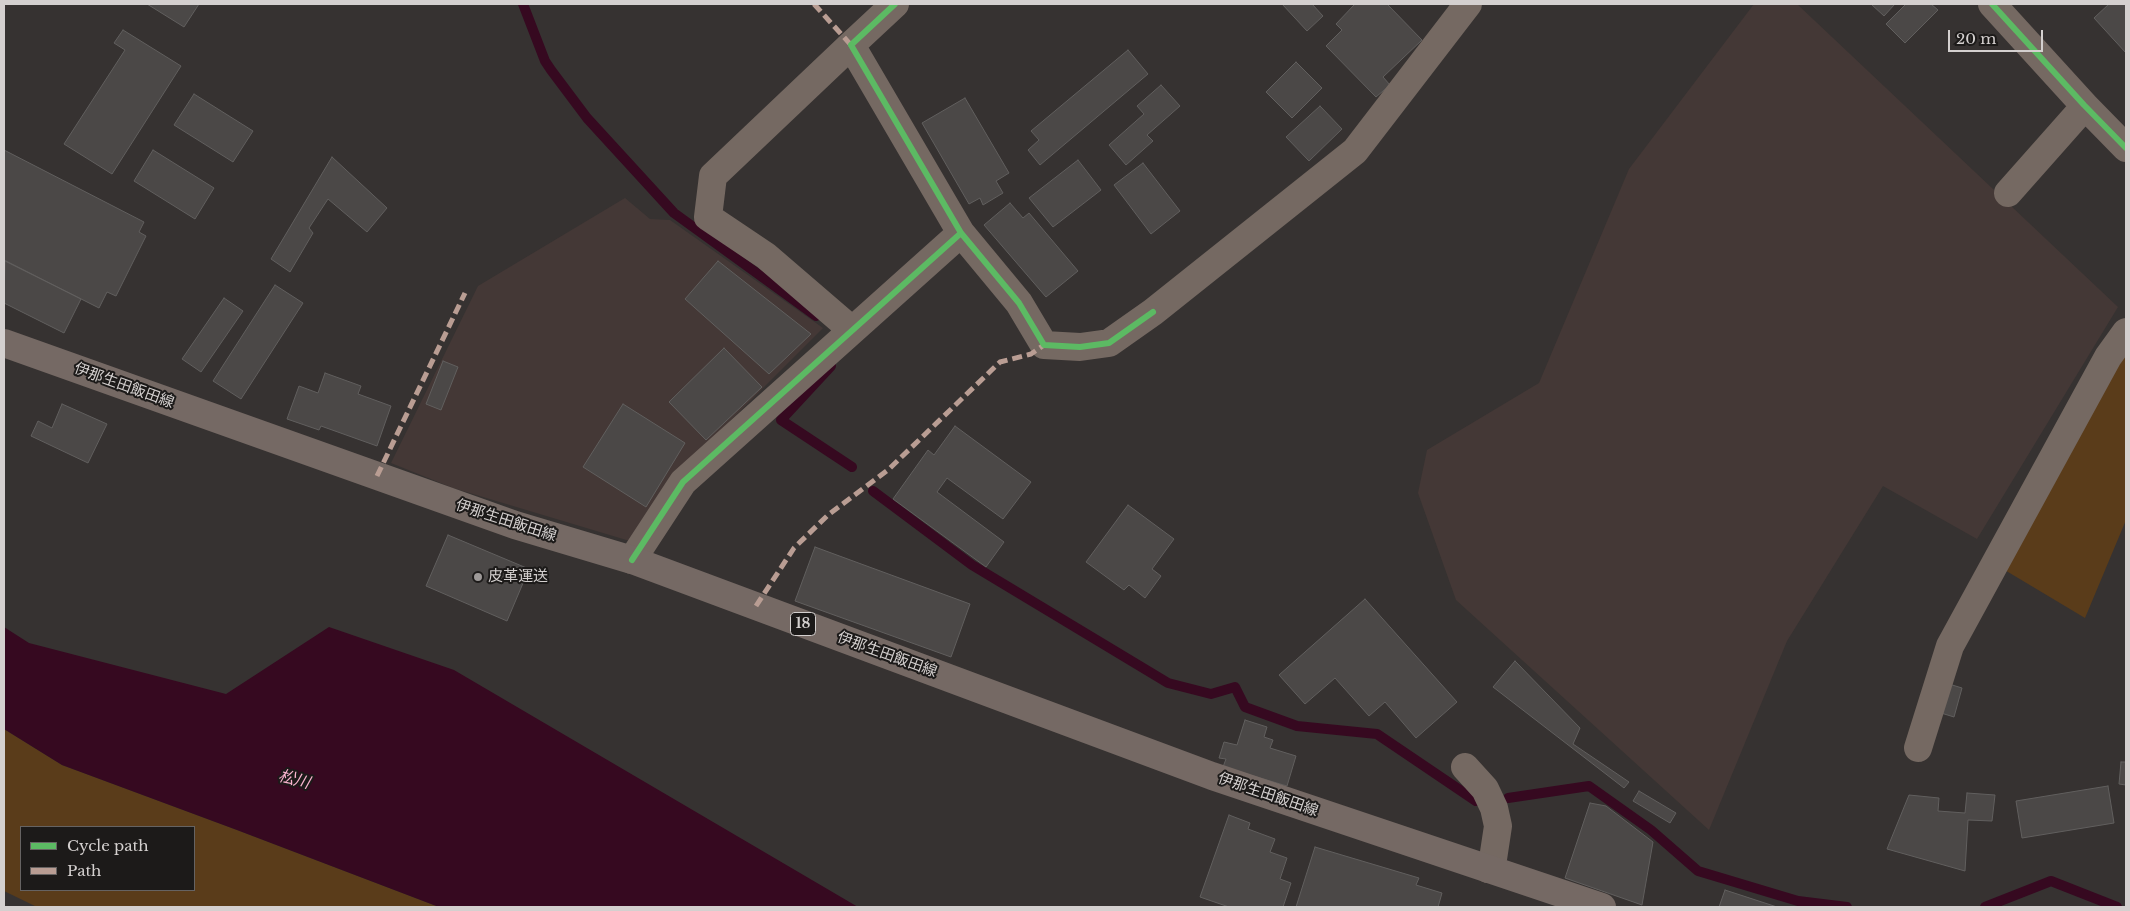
<!DOCTYPE html>
<meta charset="utf-8">
<style>
body{margin:0}
#map{position:relative;width:2130px;height:911px;overflow:hidden;background:#363231;font-family:"Libre Baskerville",serif}
canvas{display:block}
.frame{position:absolute;inset:0;border:5px solid #d4d0cf;pointer-events:none}
.legend{position:absolute;left:20px;top:826px;width:175px;height:65px;box-sizing:border-box;background:#1c1a19;border:1px solid #666362;margin:0;padding:6px 9px;list-style:none;font-size:15px;color:#d4d0cf}
.legend li{display:flex;align-items:center;gap:10px;height:25px}
.legend b{width:25px;border:1px solid #666362}
.scale{position:absolute;left:1948px;top:30px;width:95px;height:22px;box-sizing:border-box;border:2px solid #d4d0cf;border-top:0;padding-left:6px;font-size:15px;line-height:18px;white-space:nowrap;color:#d4d0cf;-webkit-text-stroke:4px #1c1a19;paint-order:stroke}
</style>
<div id="map">
<canvas width="2130" height="911"></canvas>
<div class="frame"></div>
<ul class="legend">
<li><b style="height:6px;background:#5cba63"></b>Cycle path</li>
<li><b style="height:6px;background:#b99d93"></b>Path</li>
</ul>
<div class="scale">20 m</div>
</div>
<script>
const ctx = document.querySelector('canvas').getContext('2d');
ctx.lineJoin = 'round';
function fillPath(path, color) {
  ctx.fillStyle = color;
  ctx.fill(path, 'evenodd');
}
function toPath(rows) {
  const path = new Path2D();
  for (const r of rows) {
    path.moveTo(r[0], r[1]);
    for (let i = 2; i < r.length; i += 2) path.lineTo(r[i], r[i + 1]);
  }
  return path;
}
function stroke(path, color, width, dash) {
  ctx.strokeStyle = color;
  ctx.lineWidth = width;
  ctx.lineCap = dash ? 'butt' : 'round';
  ctx.setLineDash(dash || []);
  ctx.stroke(path);
}
function label(font, color, halo, rows, align = 'center') {
  ctx.font = font + ' "Libre Baskerville","Noto Sans JP",serif';
  ctx.lineWidth = 4;
  ctx.setLineDash([]);
  ctx.textBaseline = 'middle';
  ctx.strokeStyle = halo;
  ctx.fillStyle = color;
  for (const [text, x, y, turn = 0] of rows) {
    ctx.save();
    ctx.translate(x, y);
    ctx.rotate((+turn || 0) * Math.PI / 180);
    ctx.textAlign = isNaN(turn) ? turn : align;
    if (halo) ctx.strokeText(text, 0, 0);
    ctx.fillText(text, 0, 0);
    ctx.restore();
  }
}
fillPath(toPath([
 [1754,4,1797,4,2118,307,1977,539,1883,486,1787,641,1709,830,1456,600,1418,493,1427,450,1539,383,1629,169],
 [625,198,650,219,670,220,823,328,695,456,633,542,453,488,391,463,478,286]
]), '#443836');
fillPath(toPath([
 [2126,347,2126,520,2085,618,1998,566],
 [4,729,62,765,237,830,439,907,37,907,4,891],
 [21,827,194,827,194,890,21,890]
]), '#5a3c1a');
fillPath(toPath([
 [4,627,29,643,226,694,329,627,454,670,858,907,439,907,237,830,62,765,4,729]
]), '#360920');
stroke(toPath([
 [523,4,545,61,551,70,587,118,674,213,816,316],
 [831,366,781,420,852,467],
 [873,491,972,565,1168,683,1211,694,1235,687,1245,707,1297,726,1377,734,1476,801],
 [1508,798,1589,786,1651,830,1698,871,1798,901,1847,907],
 [1985,907,2051,881,2117,907]
]), '#360920', 10);
const building = toPath([
 [147,4,199,4,184,27,147,4],
 [1282,4,1312,4,1323,16,1307,31,1282,4],
 [1355,4,1387,4,1422,40,1383,77,1390,85,1376,97,1326,46,1342,30,1336,24,1355,4],
 [1871,4,1895,4,1884,16,1871,4],
 [1906,4,1931,4,1938,10,1905,43,1886,24,1906,4],
 [2109,4,2126,4,2126,53,2094,18,2109,4],
 [123,30,181,66,112,174,64,144,125,50,114,43,123,30],
 [1128,50,1148,74,1040,165,1028,150,1039,140,1031,131,1128,50],
 [1296,62,1322,88,1292,118,1266,92,1296,62],
 [1161,85,1180,106,1147,135,1153,141,1126,165,1109,145,1144,114,1137,106,1161,85],
 [194,94,253,131,233,162,174,125,194,94],
 [965,98,1009,173,996,181,1003,193,983,205,980,198,969,204,922,123,965,98],
 [1320,106,1342,129,1309,161,1286,137,1320,106],
 [4,150,144,222,139,232,146,236,116,296,107,292,99,308,4,260,4,150],
 [153,150,214,188,195,219,134,181,153,150],
 [332,157,387,208,367,232,328,199,309,228,313,233,290,272,271,259,332,157],
 [1078,160,1101,190,1053,227,1029,198,1078,160],
 [1143,163,1180,211,1151,234,1114,185,1143,163],
 [1010,203,1023,218,1029,213,1078,271,1046,297,984,225,1010,203],
 [5,261,81,299,64,333,4,303,5,261],
 [718,261,811,334,769,374,685,299,718,261],
 [275,285,303,303,241,399,213,381,275,285],
 [224,298,243,311,201,372,182,359,224,298],
 [724,348,762,387,706,440,669,402,724,348],
 [443,361,458,367,441,410,426,404,443,361],
 [325,373,361,386,358,394,391,406,377,446,321,426,319,430,287,419,299,386,318,393,325,373],
 [62,404,107,424,88,463,31,436,38,421,52,428,62,404],
 [623,404,685,443,646,507,583,467,623,404],
 [955,426,1031,482,1003,519,947,478,937,492,1004,542,986,567,893,499,928,450,934,455,955,426],
 [1128,505,1174,539,1152,569,1161,576,1145,598,1129,585,1124,590,1086,562,1128,505],
 [448,535,529,569,507,621,426,586,448,535],
 [815,547,970,604,951,657,795,601,815,547],
 [1365,599,1457,702,1416,738,1385,702,1369,716,1335,678,1305,704,1279,675,1365,599],
 [1515,661,1580,728,1573,744,1629,782,1624,788,1493,687,1515,661],
 [1949,684,1962,688,1954,717,1941,713,1949,684],
 [1245,720,1267,727,1264,737,1273,740,1270,748,1296,756,1287,786,1223,767,1226,759,1219,758,1224,742,1237,745,1245,720],
 [2121,762,2126,762,2126,785,2119,784,2121,762],
 [2108,786,2114,823,2022,838,2016,801,2108,786],
 [1639,791,1676,813,1670,823,1633,801,1639,791],
 [1967,793,1995,795,1992,821,1968,820,1965,871,1887,849,1909,795,1939,798,1938,811,1965,813,1967,793],
 [1590,803,1606,806,1653,842,1642,905,1565,878,1590,803],
 [1229,815,1250,823,1248,829,1275,839,1270,852,1287,858,1280,879,1291,883,1283,907,1229,907,1200,897,1229,815],
 [1315,847,1419,878,1416,885,1442,893,1438,907,1296,907,1315,847],
 [1725,890,1777,907,1719,907,1725,890]
]);
fillPath(building, '#4b4847');
stroke(building, '#615f5e', 1);
stroke(toPath([
 [895,4,851,45,961,233,1019,303,1044,345,1080,347,1109,343,1153,312,1355,151,1468,4],
 [1992,4,2084,105,2126,148],
 [851,45,713,176,708,217,766,256,852,330],
 [2008,193,2078,114,2084,105],
 [632,560,683,482,961,233],
 [1918,748,1950,646,2108,357,2126,332],
 [1465,767,1485,789,1494,808,1498,826,1493,859,1488,869]
]), '#756962', 28);
stroke(toPath([
 [4,343,515,525,632,560,1212,776,1602,907]
]), '#756964', 28);
stroke(toPath([
 [814,4,851,45],
 [377,476,465,293],
 [756,606,794,548,828,515,889,469,1000,362,1031,354,1044,345]
]), '#b99d93', 5, [10, 5]);
stroke(toPath([
 [895,4,851,45,961,233,1019,303,1044,345,1080,347,1109,343,1153,312],
 [1992,4,2084,105,2126,148],
 [632,560,683,482,961,233]
]), '#5cba63', 6);
for (const [x, y, r, color] of [
 [478,577,5,"#9d9998"]
]) {
  const dot = new Path2D();
  dot.arc(x, y, r, 0, 2 * Math.PI);
  ctx.fillStyle = color;
  ctx.fill(dot);
  stroke(dot, '#1c1a19', 2);
}
for (const [x, y, w] of [
 [803,624,25]
]) {
  const box = new Path2D();
  box.roundRect(x - w / 2, y - 11.5, w, 23, 4);
  ctx.fillStyle = '#1c1a19';
  ctx.fill(box);
  stroke(box, '#d4d0cf', 1);
}
label('bold 14px', '#d4d0cf', null, [
 ["18",803,624]
]);
label('15px', '#d4d0cf', '#1c1a19', [
 ["伊那生田飯田線",124,386,20],
 ["伊那生田飯田線",506,521,18],
 ["伊那生田飯田線",887,655,20],
 ["伊那生田飯田線",1268,795,19]
]);
label('15px', '#d4d0cf', '#1c1a19', [
 ["皮革運送",488,577]
], 'left');
label('italic 16px', '#f9b3ce', '#1c1a19', [
 ["松川",294,780,15]
]);
</script>
